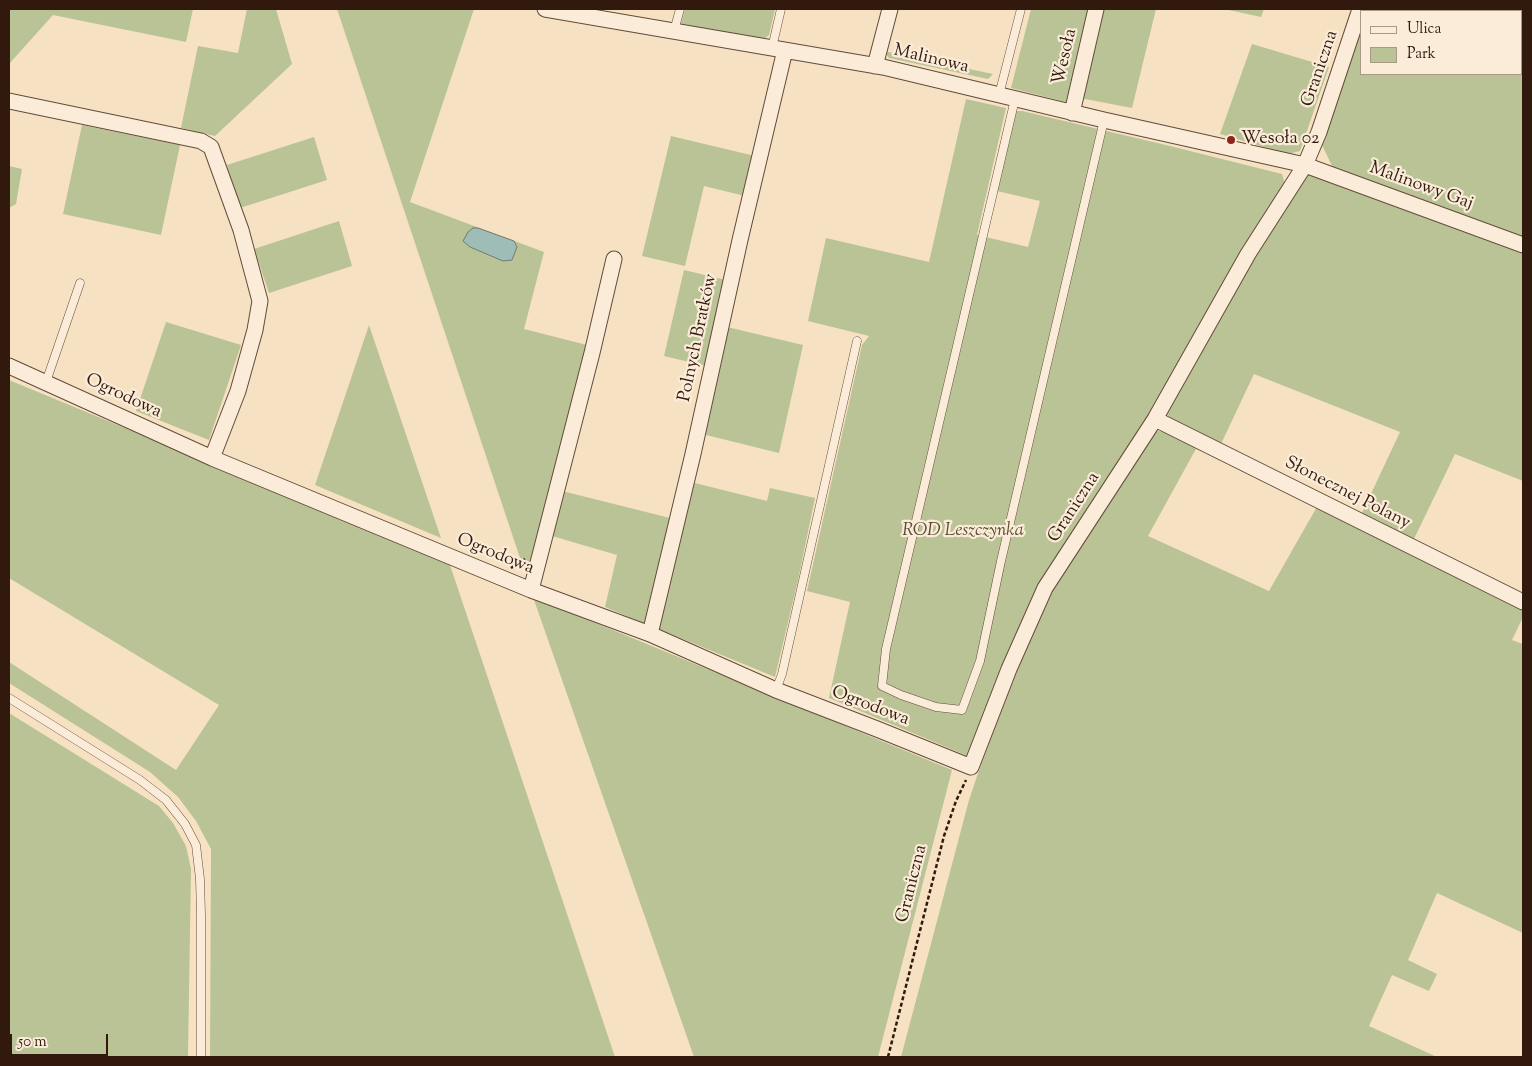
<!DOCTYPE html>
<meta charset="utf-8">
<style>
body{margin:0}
#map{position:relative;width:1532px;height:1066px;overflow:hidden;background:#f7e1c3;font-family:"Sorts Mill Goudy",serif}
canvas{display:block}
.frame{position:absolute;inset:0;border:10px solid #32190e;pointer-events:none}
.legend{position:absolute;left:1360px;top:10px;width:162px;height:65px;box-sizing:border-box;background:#faecd8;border:1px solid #aa9887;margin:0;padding:6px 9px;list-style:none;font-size:15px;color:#32190e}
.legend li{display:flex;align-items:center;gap:10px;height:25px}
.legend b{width:25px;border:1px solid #aa9887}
.scale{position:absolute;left:10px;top:1034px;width:98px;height:22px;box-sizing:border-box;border:2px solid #32190e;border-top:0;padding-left:6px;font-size:15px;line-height:18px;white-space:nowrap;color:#32190e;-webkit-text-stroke:4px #faecd8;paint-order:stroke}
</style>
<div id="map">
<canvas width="1532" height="1066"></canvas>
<div class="frame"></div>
<ul class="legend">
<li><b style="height:6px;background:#faecd8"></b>Ulica</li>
<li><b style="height:14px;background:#bac395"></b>Park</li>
</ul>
<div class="scale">50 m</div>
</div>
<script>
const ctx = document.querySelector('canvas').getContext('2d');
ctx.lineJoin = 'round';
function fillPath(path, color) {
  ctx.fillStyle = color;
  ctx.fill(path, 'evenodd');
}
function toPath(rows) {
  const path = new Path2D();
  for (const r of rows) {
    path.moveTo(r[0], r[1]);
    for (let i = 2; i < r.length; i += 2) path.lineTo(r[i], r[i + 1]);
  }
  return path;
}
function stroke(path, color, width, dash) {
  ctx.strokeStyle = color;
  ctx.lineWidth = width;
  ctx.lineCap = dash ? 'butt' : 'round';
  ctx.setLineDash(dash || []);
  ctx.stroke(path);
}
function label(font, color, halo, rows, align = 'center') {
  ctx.font = font + ' "Sorts Mill Goudy",serif';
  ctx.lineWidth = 4.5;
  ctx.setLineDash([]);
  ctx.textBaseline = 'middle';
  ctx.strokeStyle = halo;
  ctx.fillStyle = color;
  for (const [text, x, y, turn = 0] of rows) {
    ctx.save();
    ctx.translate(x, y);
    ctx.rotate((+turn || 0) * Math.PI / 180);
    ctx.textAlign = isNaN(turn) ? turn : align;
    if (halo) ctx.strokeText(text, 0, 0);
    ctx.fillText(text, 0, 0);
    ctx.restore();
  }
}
fillPath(toPath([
 [9,9,193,9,186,42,53,15,9,64],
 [247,9,276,9,292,64,215,136,181,128,198,46,238,53],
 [337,9,474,9,410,202,544,252,524,329,587,345,531,576,525,573],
 [685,9,775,9,769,35,763,40,681,24],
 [1031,9,1090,9,1066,102,1011,88],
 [1102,9,1156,9,1132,108,1080,98],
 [1224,9,1264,9,1261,17],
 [1369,9,1523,9,1523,237,1333,168,1321,143,1361,31,1361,74,1521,74,1521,11,1368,11],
 [1252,44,1329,67,1300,151,1288,154,1220,134],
 [884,51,917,58,993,74,988,79,889,58],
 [966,99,1006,108,977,235,1028,247,1040,201,997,191,1014,117,1016,111,1022,111,1170,146,1282,174,1285,184,1177,374,1078,525,970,757,829,698,850,602,807,591,862,345,869,336,808,321,826,238,929,262],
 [82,125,180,145,161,235,63,214],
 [671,136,755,156,745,196,704,186,685,266,642,256],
 [314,137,327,180,240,208,227,165],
 [9,166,22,169,16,204,9,208],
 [1307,174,1523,254,1523,481,1455,454,1413,541,1361,515,1400,432,1254,374,1221,444,1169,420,1167,414,1201,354,1207,332],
 [339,221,352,266,269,293,254,249],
 [684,270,726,280,706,366,664,356],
 [166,322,241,345,209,440,136,411],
 [369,325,441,538,315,485],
 [727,327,803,345,779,453,702,434],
 [9,380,449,562,615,1057,210,1057,211,849,196,821,178,797,150,772,9,683,9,662,176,770,219,705,9,578],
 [1158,431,1168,433,1197,447,1148,536,1269,591,1318,505,1523,607,1523,617,1512,640,1523,644,1523,933,1437,893,1408,960,1437,974,1429,991,1392,975,1369,1026,1437,1057,901,1057,969,800,1012,672,1047,595,1155,432],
 [691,482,767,501,770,488,815,498,798,580,775,677,656,628],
 [562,491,670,518,645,624,605,607,617,555,552,536],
 [533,597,952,770,878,1057,694,1057],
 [9,713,159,806,173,823,186,846,191,869,188,1057,9,1057]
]), '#bac395');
const water = toPath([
 [473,228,478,228,514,241,517,247,512,260,503,261,470,247,463,241,468,232,473,228]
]);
fillPath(water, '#9dbdb6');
stroke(water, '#727b73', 1);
const lane = toPath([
 [674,31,680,9],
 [772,48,781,9],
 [999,95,1021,9],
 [1015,99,886,649,882,686,901,695,936,707,962,710,980,661,1001,561,1104,120],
 [46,382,80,283],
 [776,690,782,674,857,341],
 [9,698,140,780,166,800,185,824,196,845,200,879,201,915,201,1057]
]);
const street = toPath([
 [545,9,883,67,1104,120,1305,165,1523,245],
 [875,66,890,9],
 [9,101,201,141,211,147,241,230,260,301,255,330,238,391,212,458],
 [1072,113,1096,9],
 [9,366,212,458,531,590,650,634,776,690,877,729,971,767,1009,669,1045,588,1155,419,1248,254,1305,165,1319,132,1360,9],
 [1155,419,1523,602],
 [531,590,592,353,614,259],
 [650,634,693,454,740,240,785,50]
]);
stroke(lane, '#634b3b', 9);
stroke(street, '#634b3b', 17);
stroke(toPath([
 [511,568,525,559],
 [888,1057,944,836,956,801,966,780]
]), '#32190e', 2.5, [4, 2.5]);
stroke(lane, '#faecd8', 8);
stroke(street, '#faecd8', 15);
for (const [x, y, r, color] of [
 [1231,140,5,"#8f2418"]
]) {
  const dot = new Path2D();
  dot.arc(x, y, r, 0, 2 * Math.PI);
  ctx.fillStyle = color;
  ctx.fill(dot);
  stroke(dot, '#faecd8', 2);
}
label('18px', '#32190e', '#faecd8', [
 ["Wesoła",1066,57,-77],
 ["Malinowa",931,60,13],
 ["Graniczna",1321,69,-71],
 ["Malinowy Gaj",1421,187,20],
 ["Polnych Bratków",699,338,-78],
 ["Ogrodowa",123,397,25],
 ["Słonecznej Polany",1347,494,27],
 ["Graniczna",1075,508,-57],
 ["Ogrodowa",495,555,22],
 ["Ogrodowa",870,707,21],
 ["Graniczna",913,884,-76]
]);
label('18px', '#32190e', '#faecd8', [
 ["Wesoła 02",1241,140]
], 'left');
label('italic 18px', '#5b4c36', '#faecd8', [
 ["ROD Leszczynka",963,532]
]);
</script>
